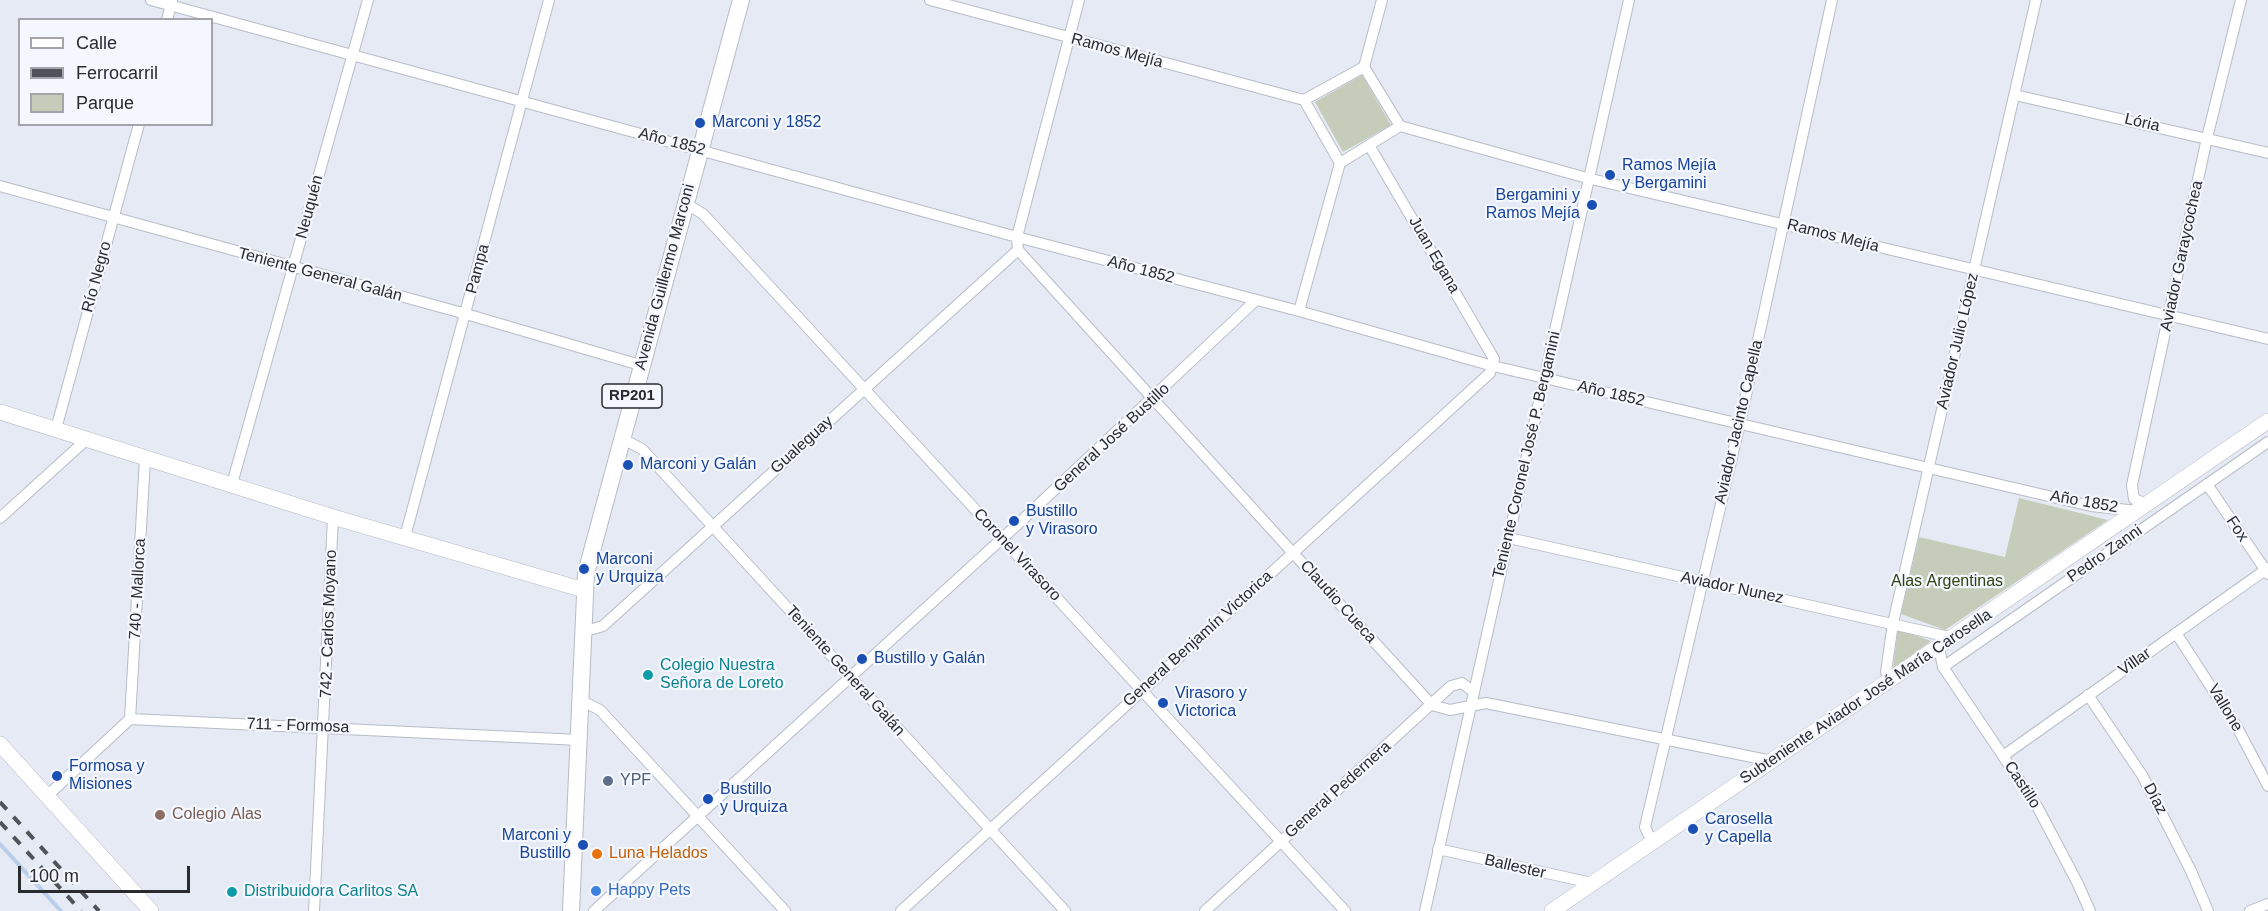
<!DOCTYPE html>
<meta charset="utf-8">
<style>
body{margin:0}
#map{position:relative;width:2268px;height:911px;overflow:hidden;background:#e5eaf5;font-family:Arial,sans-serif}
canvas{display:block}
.legend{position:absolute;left:18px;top:18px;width:195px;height:108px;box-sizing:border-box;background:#f4f7fe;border:2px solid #a3a5ab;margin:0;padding:8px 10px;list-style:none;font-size:18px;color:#292b2f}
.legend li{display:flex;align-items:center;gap:12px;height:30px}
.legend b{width:30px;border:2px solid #a3a5ab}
.scale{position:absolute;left:18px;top:866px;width:172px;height:27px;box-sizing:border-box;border:3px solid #292b2f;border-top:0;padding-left:8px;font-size:18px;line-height:21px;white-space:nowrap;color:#292b2f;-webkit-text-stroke:4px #f4f7fe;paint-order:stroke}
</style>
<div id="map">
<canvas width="2268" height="911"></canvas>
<ul class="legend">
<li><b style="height:8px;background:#fff"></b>Calle</li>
<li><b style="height:8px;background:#515359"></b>Ferrocarril</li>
<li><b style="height:16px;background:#c5cdba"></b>Parque</li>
</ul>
<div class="scale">100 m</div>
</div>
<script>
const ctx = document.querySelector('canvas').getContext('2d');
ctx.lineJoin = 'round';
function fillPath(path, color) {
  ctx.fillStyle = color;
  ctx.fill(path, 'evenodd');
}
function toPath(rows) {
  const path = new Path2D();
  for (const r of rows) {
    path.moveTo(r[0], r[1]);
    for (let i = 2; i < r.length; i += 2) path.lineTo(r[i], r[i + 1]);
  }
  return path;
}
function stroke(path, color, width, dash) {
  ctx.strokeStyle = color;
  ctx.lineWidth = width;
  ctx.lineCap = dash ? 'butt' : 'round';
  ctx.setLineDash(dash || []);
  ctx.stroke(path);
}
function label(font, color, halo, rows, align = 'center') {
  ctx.font = font + ' Arial,sans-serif';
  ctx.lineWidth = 4.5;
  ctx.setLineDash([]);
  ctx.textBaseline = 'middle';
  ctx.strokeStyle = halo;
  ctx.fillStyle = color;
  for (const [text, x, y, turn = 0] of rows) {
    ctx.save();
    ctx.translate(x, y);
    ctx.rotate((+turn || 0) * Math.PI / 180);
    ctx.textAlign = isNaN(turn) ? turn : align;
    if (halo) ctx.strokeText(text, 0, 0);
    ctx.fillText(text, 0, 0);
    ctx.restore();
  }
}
fillPath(toPath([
 [1362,75,1391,125,1343,152,1315,102],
 [2019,498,2108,520,1945,630,1901,614,1919,537,2005,557],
 [1898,629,1931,641,1893,669]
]), '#c5cdba');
stroke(toPath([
 [0,844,61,911]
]), '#b9ceea', 4);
const street = toPath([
 [151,0,1017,237,1299,311,1493,366,2091,506,2137,511],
 [930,0,1304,100],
 [1079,0,1017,237,1018,250,1293,553,1432,705,1450,710,1486,703,1772,761],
 [167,20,172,0],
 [1364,67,1382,0],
 [2015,95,2268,153],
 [1304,100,1340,163,1400,126],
 [1304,100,1364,67,1400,126],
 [1400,126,1587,178,2268,339],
 [0,186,466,314,640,365],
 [685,203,703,214,1345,911],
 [1299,311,1340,163],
 [56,429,139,124],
 [621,438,642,449,1065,911],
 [232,484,368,0],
 [2207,484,2268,574],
 [2147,504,2134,499,2132,485,2207,138,2241,0],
 [0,518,86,440],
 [405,537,549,0],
 [1509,538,1954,638],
 [582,632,603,626,1018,250],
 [2176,633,2237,727,2268,786],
 [1939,648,1943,667,2038,808,2077,882,2090,911],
 [1943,667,2268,442],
 [1894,679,1886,672,1893,623,2036,0],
 [2088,695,2142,775,2191,871,2208,911],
 [580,700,600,710,785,911],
 [130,719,145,459],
 [2003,756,2268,568],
 [47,796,130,719,580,740],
 [1652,842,1645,827,1740,423,1832,0],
 [1438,849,1592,883],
 [314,911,333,517],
 [594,911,1018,524,1255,301],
 [901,911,1490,373,1494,359,1490,352,1369,145],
 [1205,911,1451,686,1462,683,1474,692],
 [1425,911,1629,0],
 [2250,911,2268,904]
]);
const secondary = toPath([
 [0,412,333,517,584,590],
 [0,744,151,911],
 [1552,911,2268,421]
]);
const primary = toPath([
 [571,911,586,573,741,0]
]);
stroke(street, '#b7bcc6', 12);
stroke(secondary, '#b7bcc6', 16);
stroke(primary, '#b7bcc6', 18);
stroke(street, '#fff', 10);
stroke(secondary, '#fff', 15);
stroke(primary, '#fff', 16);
stroke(toPath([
 [0,802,99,911],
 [0,822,81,911]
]), '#515359', 4, [10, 10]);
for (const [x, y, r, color] of [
 [700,123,6,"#1a4fb4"],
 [1610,175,6,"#1a4fb4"],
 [1592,205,6,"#1a4fb4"],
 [628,465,6,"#1a4fb4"],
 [1014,521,6,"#1a4fb4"],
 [584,569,6,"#1a4fb4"],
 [862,659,6,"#1a4fb4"],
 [648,675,6,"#0f9aa8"],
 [1163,703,6,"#1a4fb4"],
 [57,776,6,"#1a4fb4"],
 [608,781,6,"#5c6f8a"],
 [708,799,6,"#1a4fb4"],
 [160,815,6,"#8d6e63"],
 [1693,829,6,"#1a4fb4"],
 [583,845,6,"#1a4fb4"],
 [597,854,6,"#e8710a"],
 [596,891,6,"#3f7fe0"],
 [232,892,6,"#0f9aa8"]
]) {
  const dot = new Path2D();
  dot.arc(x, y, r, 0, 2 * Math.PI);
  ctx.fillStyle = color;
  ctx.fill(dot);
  stroke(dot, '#f4f7fe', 2);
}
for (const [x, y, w] of [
 [632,396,60]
]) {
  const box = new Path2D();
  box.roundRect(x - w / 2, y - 12, w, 24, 4.5);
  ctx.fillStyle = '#f4f7fe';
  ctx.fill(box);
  stroke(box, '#292b2f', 1.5);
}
label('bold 15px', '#292b2f', null, [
 ["RP201",632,396]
]);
label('16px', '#292b2f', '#f4f7fe', [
 ["Ramos Mejía",1117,51,15],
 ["Lória",2142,123,13],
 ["Año 1852",672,142,15],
 ["Neuquén",310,207,-75],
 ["Ramos Mejía",1833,236,14],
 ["Juan Egana",1434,255,60],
 ["Aviador Garaycochea",2182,256,-78],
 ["Pampa",478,269,-75],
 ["Año 1852",1141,270,15],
 ["Teniente General Galán",320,275,15],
 ["Río Negro",97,277,-75],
 ["Avenida Guillermo Marconi",665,277,-75],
 ["Aviador Julio López",1958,341,-77],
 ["Año 1852",1611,394,13],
 ["Aviador Jacinto Capella",1739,422,-77],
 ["General José Bustillo",1112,438,-43],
 ["Gualeguay",802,445,-42],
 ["Teniente Coronel José P. Bergamini",1527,455,-77],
 ["Año 1852",2084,502,10],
 ["Fox",2237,529,56],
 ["Pedro Zanni",2105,554,-35],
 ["Coronel Virasoro",1017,555,47],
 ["Aviador Nunez",1732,588,12],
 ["740 - Mallorca",138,589,-87],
 ["Claudio Cueca",1338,602,48],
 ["742 - Carlos Moyano",329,624,-88],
 ["General Benjamín Victorica",1198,639,-42],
 ["Villar",2135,662,-35],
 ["Teniente General Galán",845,671,48],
 ["Subteniente Aviador José María Carosella",1866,697,-34],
 ["Vallone",2225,708,59],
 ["711 - Formosa",298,726,2],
 ["Castillo",2022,785,57],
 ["General Pedernera",1338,790,-42],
 ["Díaz",2155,799,62],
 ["Ballester",1515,867,13]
]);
label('16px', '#164399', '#f4f7fe', [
 ["Marconi y 1852",712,123],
 ["Ramos Mejía",1622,166],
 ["y Bergamini",1622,184],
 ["Bergamini y",1580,196,"right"],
 ["Ramos Mejía",1580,214,"right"],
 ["Marconi y Galán",640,465],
 ["Bustillo",1026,512],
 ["y Virasoro",1026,530],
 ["Marconi",596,560],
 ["y Urquiza",596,578],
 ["Bustillo y Galán",874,659],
 ["Virasoro y",1175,694],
 ["Victorica",1175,712],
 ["Formosa y",69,767],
 ["Misiones",69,785],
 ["Bustillo",720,790],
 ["y Urquiza",720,808],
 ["Carosella",1705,820],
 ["y Capella",1705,838],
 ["Marconi y",571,836,"right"],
 ["Bustillo",571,854,"right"]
], 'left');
label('16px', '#304211', '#f4f7fe', [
 ["Alas Argentinas",1947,582]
]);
label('16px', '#0d838f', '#f4f7fe', [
 ["Colegio Nuestra",660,666],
 ["Señora de Loreto",660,684],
 ["Distribuidora Carlitos SA",244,892]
], 'left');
label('16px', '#4e5e75', '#f4f7fe', [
 ["YPF",620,781]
], 'left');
label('16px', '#785e54', '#f4f7fe', [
 ["Colegio Alas",172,815]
], 'left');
label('16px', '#c56008', '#f4f7fe', [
 ["Luna Helados",609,854]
], 'left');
label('16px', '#366cbe', '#f4f7fe', [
 ["Happy Pets",608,891]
], 'left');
</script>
